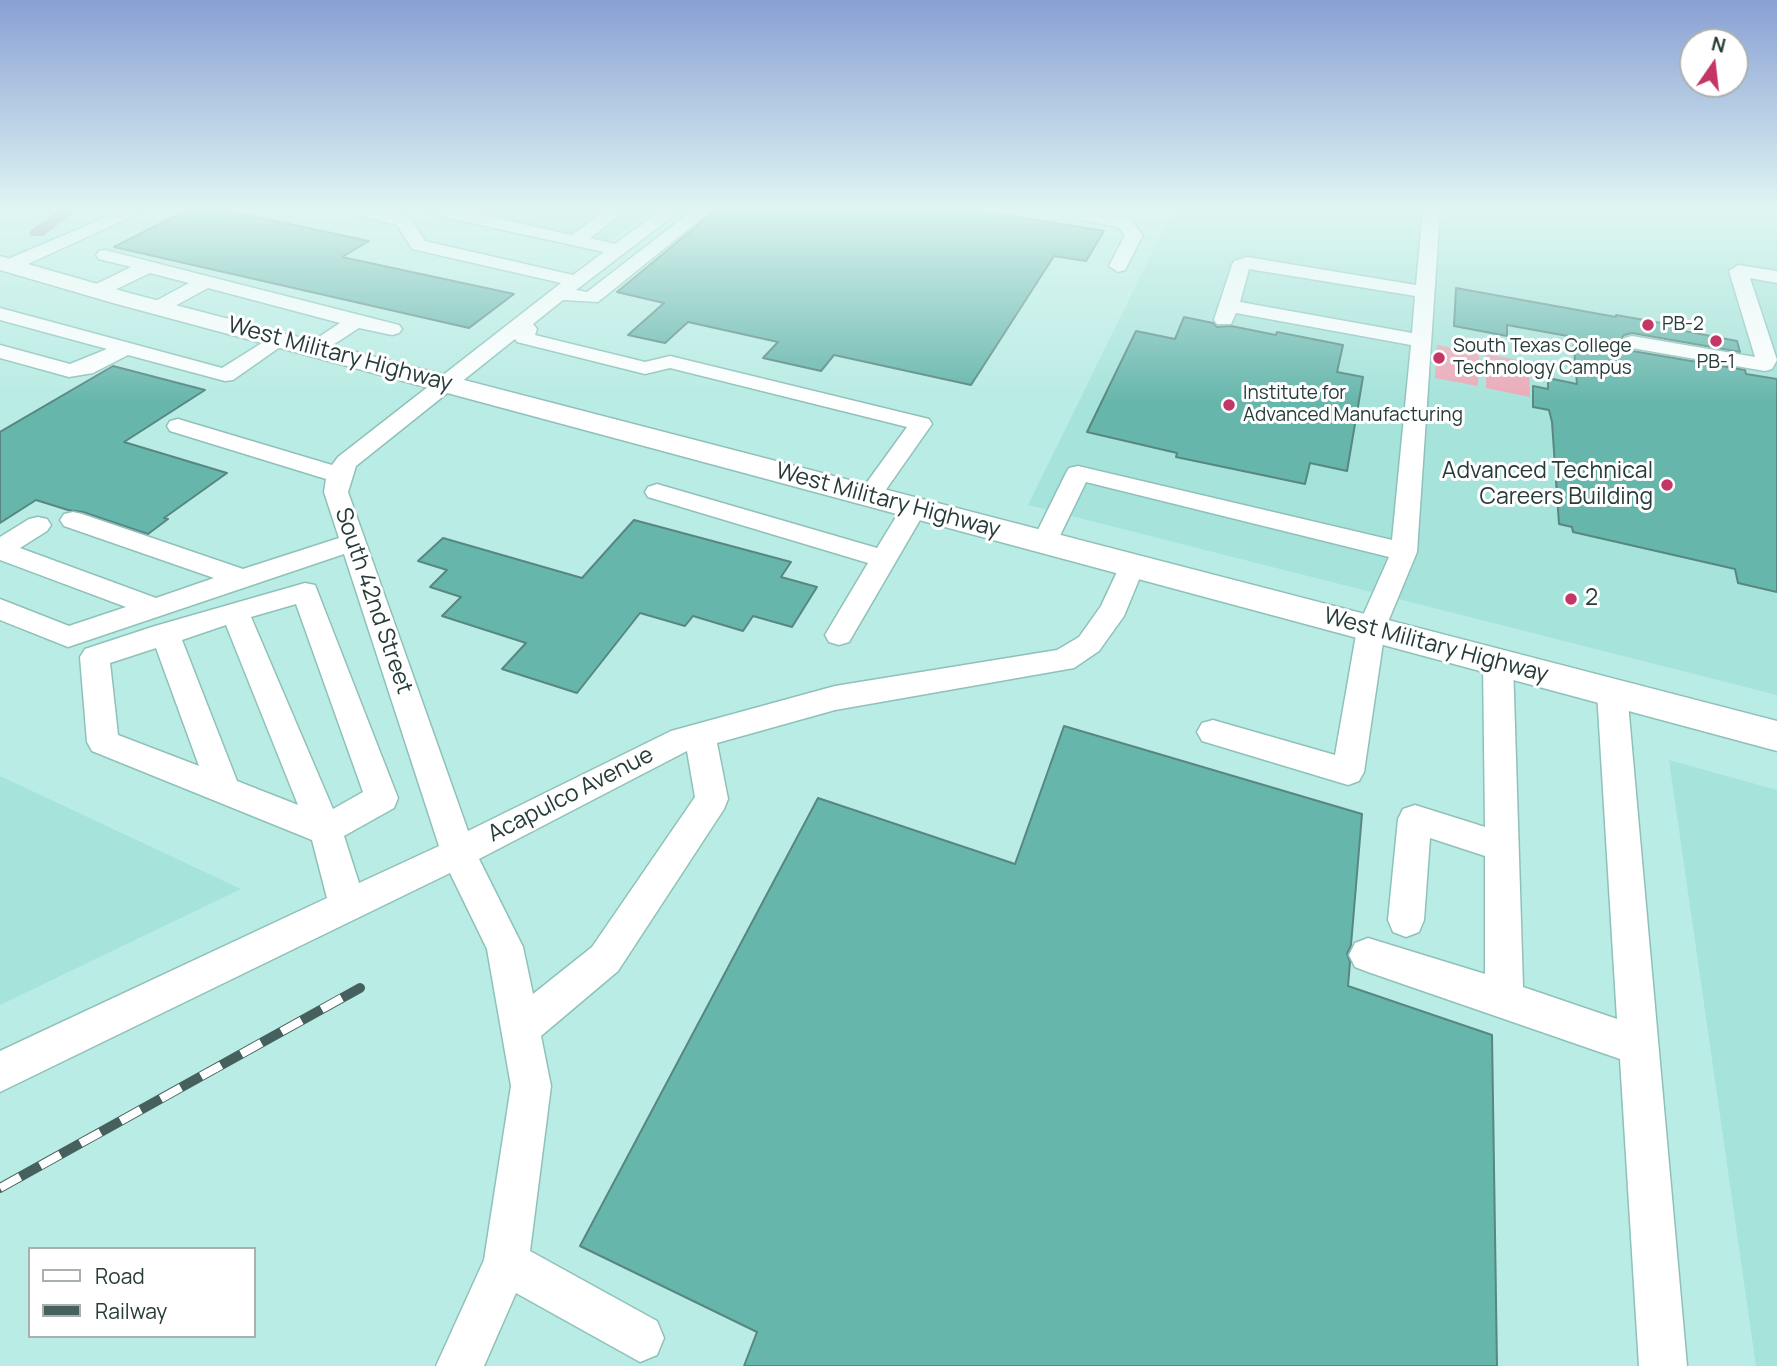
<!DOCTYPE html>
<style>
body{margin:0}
#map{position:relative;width:1777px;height:1366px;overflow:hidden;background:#b9ece4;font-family:Manrope,sans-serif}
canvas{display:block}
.legend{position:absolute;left:28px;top:1247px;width:228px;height:91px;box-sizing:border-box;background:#fff;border:2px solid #a9b1b0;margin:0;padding:9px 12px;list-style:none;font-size:21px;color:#273c39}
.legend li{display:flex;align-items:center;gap:14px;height:35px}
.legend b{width:35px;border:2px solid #a9b1b0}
.north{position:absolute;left:1679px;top:28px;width:70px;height:70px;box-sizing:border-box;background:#fff;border:2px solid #a9b1b0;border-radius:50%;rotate:14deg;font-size:19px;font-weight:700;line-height:28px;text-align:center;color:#273c39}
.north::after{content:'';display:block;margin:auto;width:24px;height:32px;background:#c43665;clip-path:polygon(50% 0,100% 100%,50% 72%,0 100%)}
</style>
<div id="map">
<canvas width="1777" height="1366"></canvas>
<ul class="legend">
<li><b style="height:9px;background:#fff"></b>Road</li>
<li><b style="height:9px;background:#46615d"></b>Railway</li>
</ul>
<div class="north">N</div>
</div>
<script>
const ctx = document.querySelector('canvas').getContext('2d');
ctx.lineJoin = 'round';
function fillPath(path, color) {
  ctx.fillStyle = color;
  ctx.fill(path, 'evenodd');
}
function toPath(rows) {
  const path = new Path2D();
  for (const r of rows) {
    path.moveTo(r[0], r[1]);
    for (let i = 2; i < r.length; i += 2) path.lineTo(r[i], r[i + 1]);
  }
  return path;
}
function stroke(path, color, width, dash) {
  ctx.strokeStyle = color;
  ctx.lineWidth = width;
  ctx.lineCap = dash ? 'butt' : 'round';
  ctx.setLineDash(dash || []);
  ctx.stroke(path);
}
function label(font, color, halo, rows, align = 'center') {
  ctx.font = font + ' Manrope,sans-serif';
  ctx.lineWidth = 6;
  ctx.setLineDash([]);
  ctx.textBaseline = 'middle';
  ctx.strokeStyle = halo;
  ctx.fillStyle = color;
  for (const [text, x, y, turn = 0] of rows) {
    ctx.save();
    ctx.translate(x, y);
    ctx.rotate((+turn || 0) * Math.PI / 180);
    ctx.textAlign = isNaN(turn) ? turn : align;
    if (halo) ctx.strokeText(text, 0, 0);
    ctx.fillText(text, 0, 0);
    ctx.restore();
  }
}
fillPath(toPath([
 [404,210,652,210,597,251],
 [1173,210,1777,210,1777,695,1028,505],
 [1669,760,1777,790,1777,1366,1756,1366],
 [0,776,241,889,0,1005]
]), '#a6e3da');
fillPath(toPath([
 [1437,345,1479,353,1478,386,1435,378],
 [1486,354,1529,362,1530,397,1486,388]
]), '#eba9b7');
fillPath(toPath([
 [60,210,77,210,43,236,31,236,29,233,31,230,60,210]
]), '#9a82b6');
const building = toPath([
 [187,210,223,210,369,241,342,257,514,294,469,328,114,247,187,210],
 [716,210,973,210,1104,231,1086,261,1054,256,971,385,834,355,821,371,763,358,778,342,688,322,665,343,628,335,664,303,617,292,716,210],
 [1456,288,1616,317,1616,315,1678,326,1679,330,1737,341,1740,352,1632,333,1624,335,1619,342,1623,348,1632,351,1745,370,1746,374,1777,379,1777,592,1738,583,1735,569,1573,532,1572,527,1559,524,1552,422,1549,410,1533,407,1533,386,1548,389,1548,378,1577,384,1573,337,1507,325,1507,336,1454,326,1456,288],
 [1184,317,1213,323,1217,327,1231,326,1276,335,1277,332,1343,345,1337,372,1363,377,1347,471,1310,463,1305,484,1176,457,1177,453,1087,432,1136,331,1175,339,1184,317],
 [113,366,205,390,124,442,227,473,164,518,168,519,148,534,83,512,68,510,36,500,0,523,0,432,113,366],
 [634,520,791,562,781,577,817,587,792,627,753,616,743,631,693,616,685,626,640,613,577,693,502,669,526,643,442,616,461,597,430,587,447,570,418,561,443,538,582,578,634,520],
 [1064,726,1362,814,1351,945,1347,954,1350,962,1348,986,1492,1035,1497,1366,744,1366,757,1332,580,1246,818,798,1015,864,1064,726]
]);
fillPath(building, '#67b6ac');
stroke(building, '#578780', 2);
const minor = toPath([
 [123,210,146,210,15,270,8,272,0,268,1,262,123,210],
 [349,210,381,210,410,217,425,241,573,275,604,252,435,215,427,210,460,210,572,235,606,210,626,210,590,238,615,244,661,210,681,210,576,290,587,292,693,210,712,210,598,302,563,300,533,324,537,329,535,335,645,362,670,356,929,419,932,424,878,501,869,504,860,501,857,496,907,427,670,368,645,374,517,342,515,339,356,466,348,492,468,831,671,731,835,686,1057,650,1079,637,1101,606,1123,559,1132,556,1141,559,1145,565,1124,616,1099,651,1074,668,835,710,717,743,728,799,724,809,618,971,541,1036,551,1086,530,1251,657,1321,664,1338,657,1355,640,1362,516,1293,484,1366,436,1366,484,1260,511,1086,487,949,450,873,0,1092,0,1051,327,898,312,840,92,751,87,742,80,657,85,649,155,626,305,583,315,585,398,798,394,808,344,836,359,883,439,846,344,554,68,647,0,620,0,599,69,626,126,607,0,560,0,537,29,519,38,517,47,519,51,525,47,531,20,548,156,598,214,578,64,526,60,520,64,514,73,512,82,514,243,569,339,538,324,492,326,479,170,431,167,426,170,421,178,419,332,465,338,457,561,283,412,249,397,225,351,214,349,210],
 [296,604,363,792,333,809,251,617,296,604],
 [226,625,298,805,237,781,182,640,226,625],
 [156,648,199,766,118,735,110,663,156,648],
 [687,751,695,797,592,947,533,994,523,947,479,859,687,751],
 [1069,210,1090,210,1130,219,1143,235,1125,270,1118,272,1109,266,1125,235,1118,227,1082,220,1069,210],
 [1423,210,1440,210,1417,552,1385,629,1364,772,1359,781,1348,785,1202,741,1197,732,1202,723,1213,720,1335,755,1357,629,1389,557,1086,482,1054,548,1045,551,1036,548,1032,542,1066,473,1069,468,1078,466,1392,540,1411,345,1236,313,1231,324,1217,324,1214,320,1232,265,1234,261,1247,257,1416,285,1423,210],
 [1249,269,1415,296,1412,333,1240,302,1249,269],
 [105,250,399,325,402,329,399,333,392,335,359,328,322,352,315,354,308,352,305,348,308,344,340,323,208,288,164,312,150,312,147,308,150,304,189,283,150,273,104,295,90,295,87,291,90,287,131,267,99,259,96,255,99,251,105,250],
 [1738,265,1777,271,1777,283,1750,278,1777,360,1772,369,1765,371,1632,348,1625,346,1622,342,1625,338,1632,336,1755,357,1729,271,1738,265],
 [0,308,222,368,273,336,287,336,290,340,233,380,225,381,128,355,93,373,69,377,0,358,0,345,70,364,107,349,0,320,0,308],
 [657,484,877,548,905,502,914,500,923,502,927,508,849,642,839,645,829,642,825,635,868,563,648,497,645,492,648,487,657,484],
 [1498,651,1508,654,1513,662,1523,987,1617,1019,1597,692,1601,684,1612,681,1623,684,1627,692,1687,1366,1639,1366,1620,1059,1368,972,1355,967,1349,955,1355,943,1368,938,1485,974,1485,856,1430,838,1424,920,1419,932,1406,937,1393,932,1388,920,1398,819,1403,809,1415,805,1485,827,1483,662,1488,654,1498,651]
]);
const major = toPath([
 [0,256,129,293,1777,721,1777,751,113,303,0,270,0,256]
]);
stroke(minor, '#8fc1ba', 3);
stroke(major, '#8fc1ba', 3);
fillPath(minor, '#fff');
fillPath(major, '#fff');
const rail = toPath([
 [0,1188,360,988]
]);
stroke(rail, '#46615d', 10);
stroke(rail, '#fff', 8, [23]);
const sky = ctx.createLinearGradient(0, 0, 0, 402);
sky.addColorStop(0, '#89a0d4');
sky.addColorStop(0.52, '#e0f6f3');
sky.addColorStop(1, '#e0f6f300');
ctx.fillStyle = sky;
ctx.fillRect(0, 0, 1777, 402);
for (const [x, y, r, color] of [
 [1648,325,7,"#c43665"],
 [1716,341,7,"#c43665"],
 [1439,358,7,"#c43665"],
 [1229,405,7,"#c43665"],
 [1667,485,7,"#c43665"],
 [1571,599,7,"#c43665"]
]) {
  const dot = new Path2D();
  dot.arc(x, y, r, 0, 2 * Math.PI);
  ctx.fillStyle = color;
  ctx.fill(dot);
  stroke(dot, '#fff', 2.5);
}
label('19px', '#273c39', '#fff', [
 ["PB-2",1662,325],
 ["South Texas College",1453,347],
 ["Technology Campus",1453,369],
 ["PB-1",1716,363,"center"],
 ["Institute for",1243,394],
 ["Advanced Manufacturing",1243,416]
], 'left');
label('23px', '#273c39', '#fff', [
 ["West Military Highway",340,355,15],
 ["West Military Highway",888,501,15],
 ["South 42nd Street",373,601,71],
 ["West Military Highway",1436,646,15],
 ["Acapulco Avenue",571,795,-27]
]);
label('23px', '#273c39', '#fff', [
 ["Advanced Technical",1653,472],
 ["Careers Building",1653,498],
 ["2",1585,599,"left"]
], 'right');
</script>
